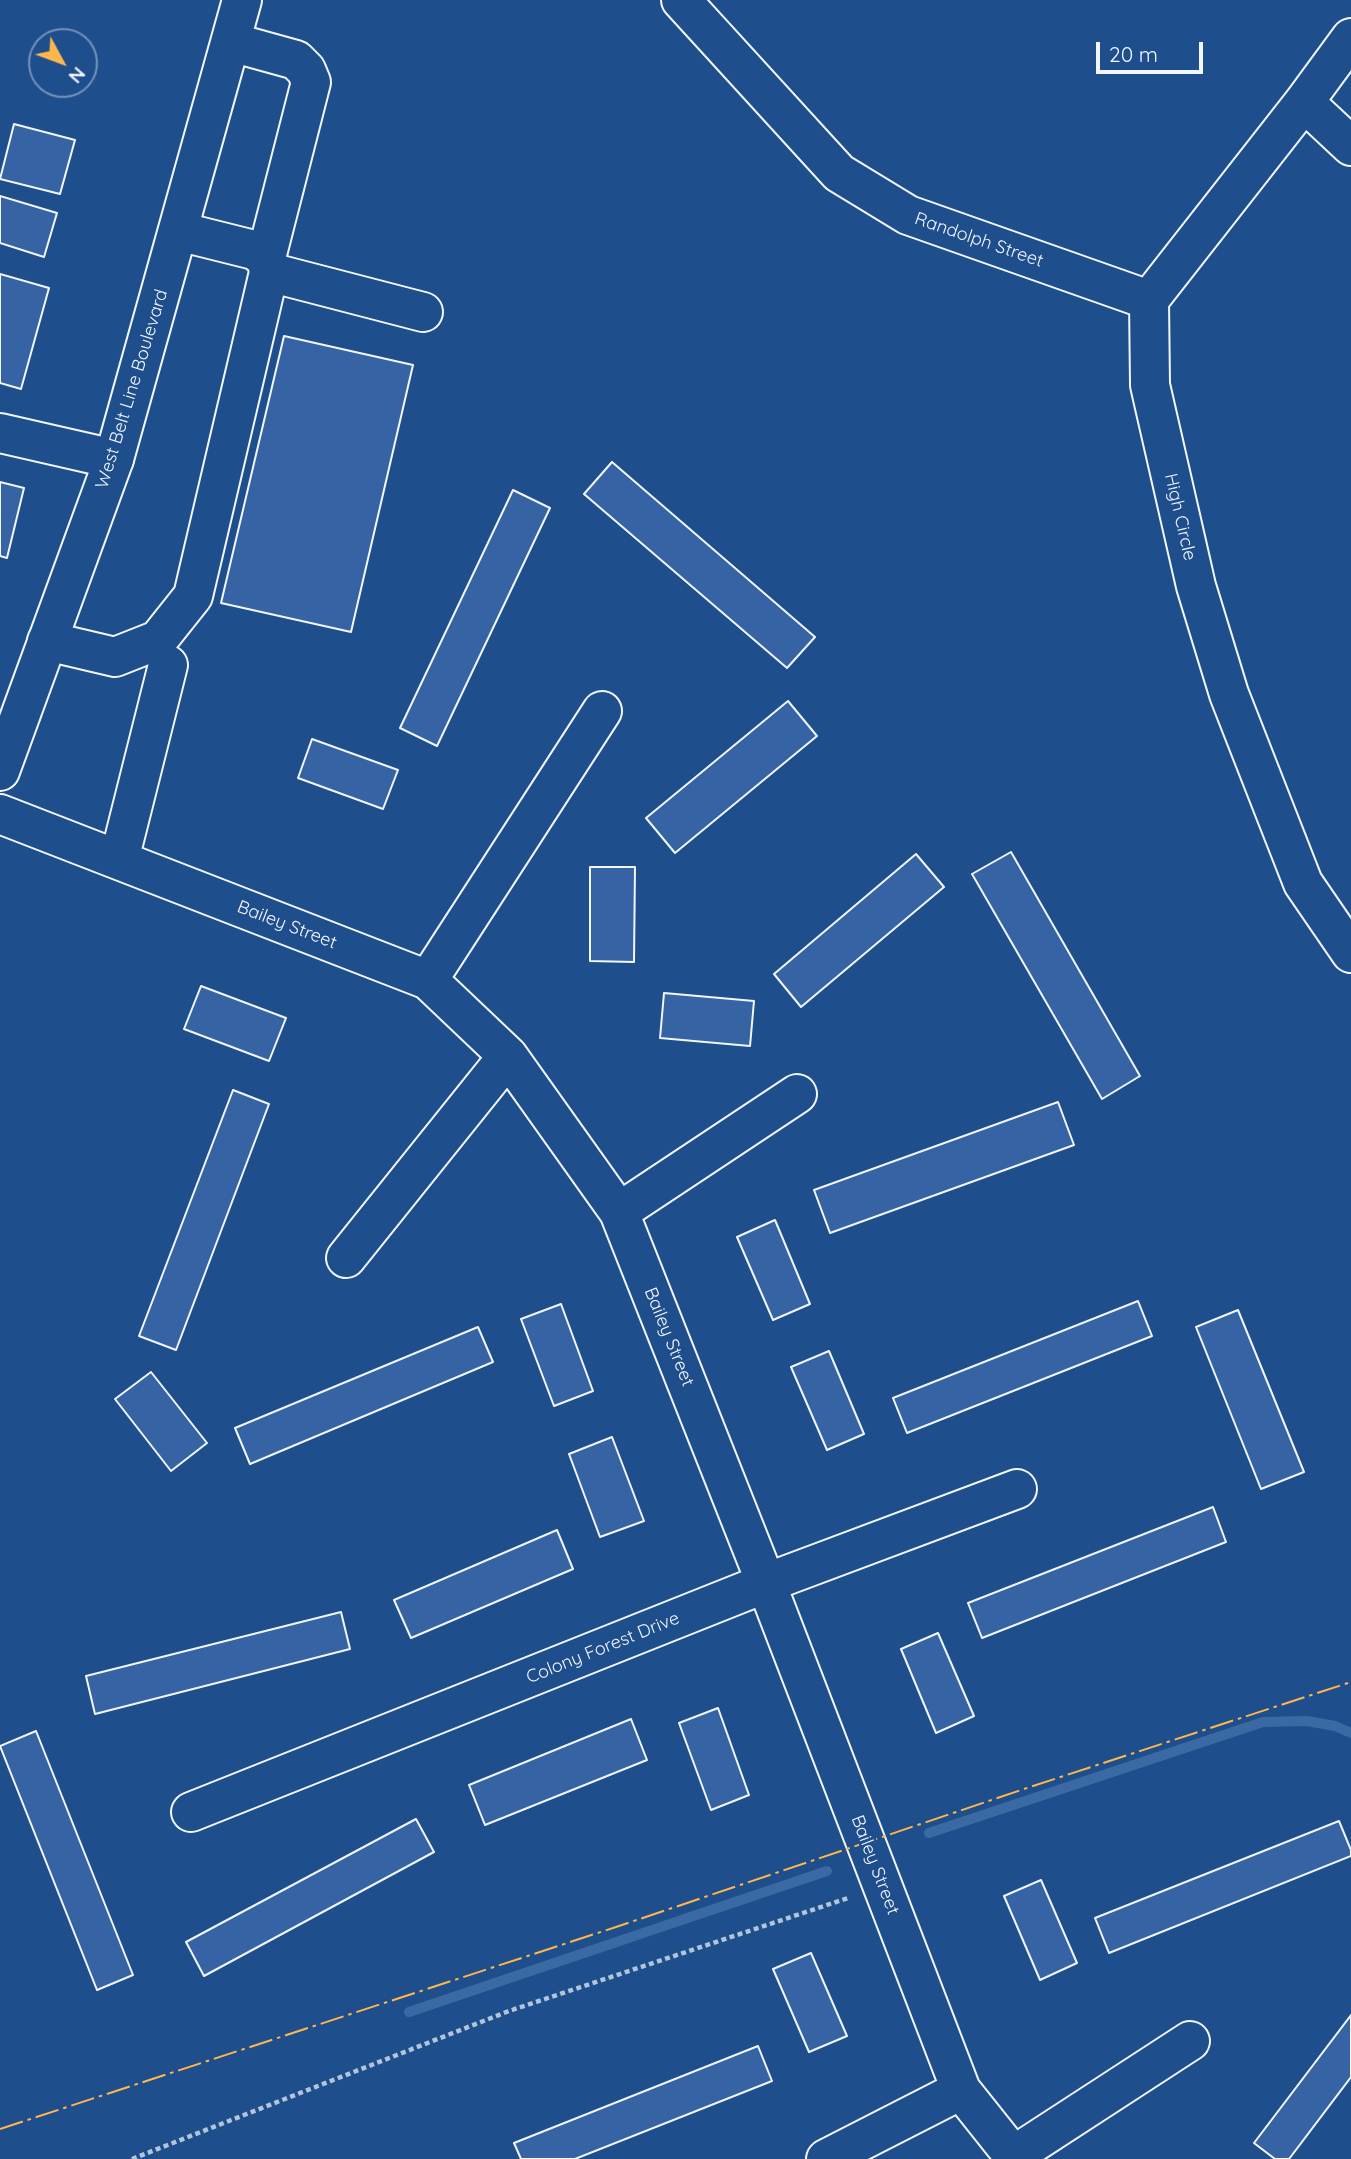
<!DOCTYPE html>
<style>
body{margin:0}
#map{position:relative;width:1351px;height:2159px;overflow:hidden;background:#1f4e8c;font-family:Quicksand,sans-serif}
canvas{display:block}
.north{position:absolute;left:28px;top:28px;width:70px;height:70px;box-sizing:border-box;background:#1f4e8c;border:2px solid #7391ba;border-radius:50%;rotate:131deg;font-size:19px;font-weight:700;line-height:28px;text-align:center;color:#f2f6ff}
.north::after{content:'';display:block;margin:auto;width:24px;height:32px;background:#ffb74d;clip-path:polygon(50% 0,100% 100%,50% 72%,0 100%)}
.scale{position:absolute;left:1096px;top:42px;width:107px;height:32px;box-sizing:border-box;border:4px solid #f2f6ff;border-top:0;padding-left:9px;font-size:21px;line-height:24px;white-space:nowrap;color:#f2f6ff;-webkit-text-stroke:5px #1f4e8c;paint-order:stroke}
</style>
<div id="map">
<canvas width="1351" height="2159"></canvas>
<div class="north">N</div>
<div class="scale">20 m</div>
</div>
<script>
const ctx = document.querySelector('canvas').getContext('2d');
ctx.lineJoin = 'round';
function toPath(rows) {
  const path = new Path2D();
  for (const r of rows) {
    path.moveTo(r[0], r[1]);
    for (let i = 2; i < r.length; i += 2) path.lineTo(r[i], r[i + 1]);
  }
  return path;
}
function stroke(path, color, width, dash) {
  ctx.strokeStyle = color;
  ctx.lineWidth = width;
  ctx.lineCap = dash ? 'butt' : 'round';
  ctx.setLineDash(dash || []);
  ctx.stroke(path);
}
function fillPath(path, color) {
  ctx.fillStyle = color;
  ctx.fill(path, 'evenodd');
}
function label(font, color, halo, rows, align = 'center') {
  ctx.font = font + ' Quicksand,sans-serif';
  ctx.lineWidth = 5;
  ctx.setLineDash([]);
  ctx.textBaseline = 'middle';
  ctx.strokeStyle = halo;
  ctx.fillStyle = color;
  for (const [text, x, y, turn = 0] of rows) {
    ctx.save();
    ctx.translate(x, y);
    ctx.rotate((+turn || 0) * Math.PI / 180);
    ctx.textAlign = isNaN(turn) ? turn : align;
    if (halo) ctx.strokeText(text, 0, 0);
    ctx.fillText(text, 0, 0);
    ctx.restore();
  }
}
stroke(toPath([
 [929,1833,1263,1722,1307,1721,1335,1726,1351,1733],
 [409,2012,827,1871]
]), '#3b69a3', 10);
const building = toPath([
 [14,124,75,140,60,194,0,179,14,124],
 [0,196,57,213,44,257,0,243,0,196],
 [0,274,49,288,21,389,0,383,0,274],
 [284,336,413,365,351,632,221,603,284,336],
 [612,462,815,637,787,668,584,494,612,462],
 [0,482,24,488,7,558,0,556,0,482],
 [513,490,550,508,437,746,400,728,513,490],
 [788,701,817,736,675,853,646,818,788,701],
 [312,739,398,770,383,809,298,778,312,739],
 [1011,852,1140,1076,1102,1099,972,874,1011,852],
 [916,854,944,887,801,1007,774,974,916,854],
 [590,867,635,867,634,962,590,961,590,867],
 [201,986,286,1018,269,1061,184,1029,201,986],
 [664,993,754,1001,750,1046,660,1038,664,993],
 [233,1090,269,1104,176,1350,139,1336,233,1090],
 [1058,1102,1074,1145,830,1233,814,1190,1058,1102],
 [775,1220,810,1304,773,1320,737,1237,775,1220],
 [1138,1301,1152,1336,907,1433,893,1398,1138,1301],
 [561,1304,593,1391,554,1406,521,1319,561,1304],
 [1238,1310,1304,1472,1261,1489,1196,1327,1238,1310],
 [478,1327,493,1362,250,1464,235,1428,478,1327],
 [829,1351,864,1434,827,1450,791,1367,829,1351],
 [151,1372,207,1443,171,1471,115,1399,151,1372],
 [612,1437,644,1521,600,1537,569,1454,612,1437],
 [1213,1507,1226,1542,982,1638,968,1603,1213,1507],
 [557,1530,573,1569,411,1638,394,1600,557,1530],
 [341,1612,350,1649,95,1714,86,1676,341,1612],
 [938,1633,974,1716,936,1733,901,1649,938,1633],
 [718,1708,749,1795,711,1810,679,1723,718,1708],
 [631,1719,647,1760,485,1825,469,1785,631,1719],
 [36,1731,133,1975,97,1990,0,1746,36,1731],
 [416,1819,434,1852,204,1976,186,1942,416,1819],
 [1339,1821,1351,1850,1351,1856,1109,1953,1095,1918,1339,1821],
 [1041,1880,1077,1963,1040,1980,1004,1896,1041,1880],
 [811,1953,847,2036,809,2052,773,1969,811,1953],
 [1351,2015,1351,2077,1289,2159,1275,2159,1254,2143,1351,2015],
 [758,2046,772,2081,575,2159,521,2159,514,2143,758,2046]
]);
fillPath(building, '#3563a3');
stroke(building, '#f2f6ff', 2);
const minor = toPath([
 [681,0,839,173,908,215,1149,300],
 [1351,38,1304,102,1149,300,1150,385,1196,586,1229,694,1303,883,1351,953],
 [231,42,296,60,306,70,311,82,266,258],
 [1304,102,1351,146],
 [269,272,423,312],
 [0,433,114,459],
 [47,641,115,657,158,640,193,596,269,272,266,258,254,250,178,231],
 [0,814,428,980,508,1056,619,1212,766,1583,961,2090,1016,2159],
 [119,860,168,665],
 [428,980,602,711],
 [619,1212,797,1094],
 [346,1258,508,1056],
 [191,1812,766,1583,1017,1489],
 [1013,2156,1190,2041],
 [826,2159,961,2090]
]);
const major = toPath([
 [0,771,114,459,242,0]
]);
stroke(minor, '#f2f6ff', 42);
stroke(major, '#f2f6ff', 42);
stroke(toPath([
 [132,2159,509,2011,848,1898]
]), '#b3c4dc', 4.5, [5, 3.5]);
stroke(minor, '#1f4e8c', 38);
stroke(major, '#1f4e8c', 38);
stroke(toPath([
 [0,2129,616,1927,1033,1786,1351,1682]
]), '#ffb74d', 2, [24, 5, 3.5, 5]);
label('18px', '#f2f6ff', '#1f4e8c', [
 ["Randolph Street",979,240,19],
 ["West Belt Line Boulevard",132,389,-73],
 ["High Circle",1180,517,77],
 ["Bailey Street",287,925,21],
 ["Bailey Street",669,1337,68],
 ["Colony Forest Drive",603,1648,-22],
 ["Bailey Street",875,1865,69]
]);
</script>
